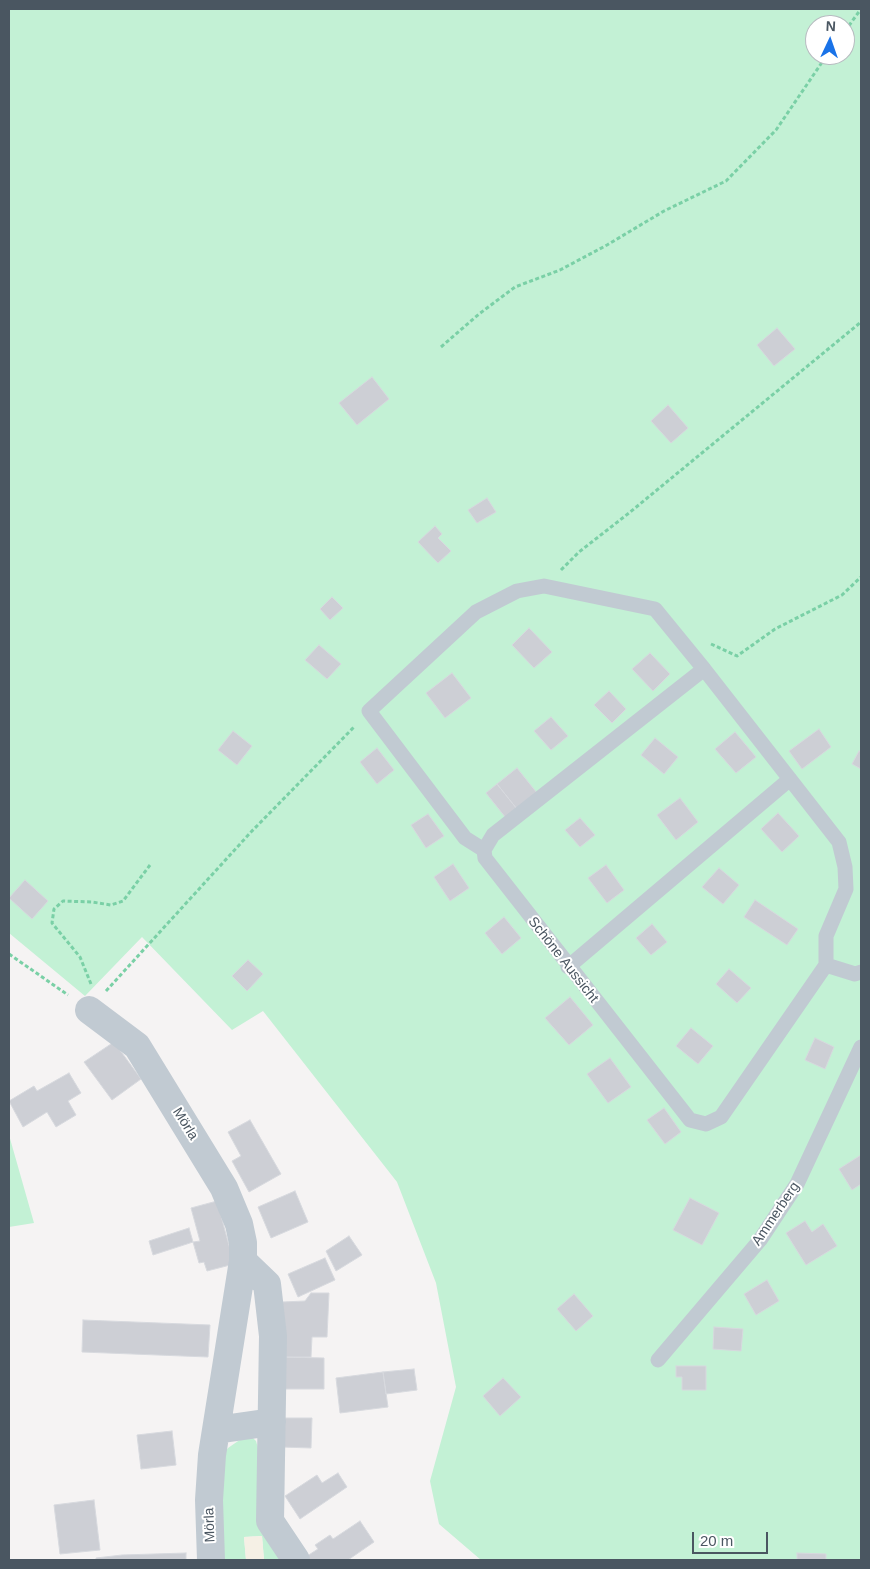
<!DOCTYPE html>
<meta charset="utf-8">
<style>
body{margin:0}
#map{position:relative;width:870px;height:1569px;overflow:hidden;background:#f5f3f3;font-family:Arial,sans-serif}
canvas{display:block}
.frame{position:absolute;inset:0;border:10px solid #4a5661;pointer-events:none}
.north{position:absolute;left:805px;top:15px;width:50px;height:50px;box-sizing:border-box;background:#fff;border:1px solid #b7bbc0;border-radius:50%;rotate:3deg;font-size:14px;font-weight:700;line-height:20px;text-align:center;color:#4a5661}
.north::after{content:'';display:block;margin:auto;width:18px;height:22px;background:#1a73e8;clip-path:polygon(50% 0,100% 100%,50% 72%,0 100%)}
.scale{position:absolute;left:692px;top:1532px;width:76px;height:22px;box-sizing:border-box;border:2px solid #4a5661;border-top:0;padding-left:6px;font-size:15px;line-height:18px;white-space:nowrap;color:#4a5661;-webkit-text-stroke:4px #fff;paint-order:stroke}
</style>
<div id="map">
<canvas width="870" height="1569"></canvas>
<div class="frame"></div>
<div class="north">N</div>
<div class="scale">20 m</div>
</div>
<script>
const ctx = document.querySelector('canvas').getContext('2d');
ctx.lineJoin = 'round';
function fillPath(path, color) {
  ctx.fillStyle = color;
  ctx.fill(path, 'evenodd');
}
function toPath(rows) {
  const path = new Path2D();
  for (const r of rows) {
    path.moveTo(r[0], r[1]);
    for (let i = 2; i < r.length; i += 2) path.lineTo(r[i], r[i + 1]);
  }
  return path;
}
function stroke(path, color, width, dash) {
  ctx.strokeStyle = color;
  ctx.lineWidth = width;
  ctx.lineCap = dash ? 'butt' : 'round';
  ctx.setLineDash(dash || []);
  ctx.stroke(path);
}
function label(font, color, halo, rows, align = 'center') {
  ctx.font = font + ' Arial,sans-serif';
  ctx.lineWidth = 4;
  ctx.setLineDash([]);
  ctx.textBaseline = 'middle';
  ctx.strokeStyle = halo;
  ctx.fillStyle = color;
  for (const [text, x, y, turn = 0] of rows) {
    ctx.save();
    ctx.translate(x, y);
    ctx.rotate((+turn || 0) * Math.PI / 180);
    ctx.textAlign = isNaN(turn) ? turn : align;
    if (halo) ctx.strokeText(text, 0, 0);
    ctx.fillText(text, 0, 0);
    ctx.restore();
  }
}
fillPath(toPath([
 [9,9,861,9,861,1560,481,1560,439,1524,430,1481,456,1387,436,1283,397,1182,263,1011,232,1030,142,937,85,996,9,933],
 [815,25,845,25,845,55,815,55],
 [9,1135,34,1223,9,1227],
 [253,1438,256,1441,258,1448,282,1560,264,1560,262,1536,244,1537,246,1560,217,1560,220,1459,228,1448,241,1439]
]), '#c3f1d5');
fillPath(toPath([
 [262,1536,264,1560,246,1560,244,1537]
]), '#f5f0e5');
const building = toPath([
 [777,328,795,349,774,366,757,345,777,328],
 [372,377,389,399,357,425,339,403,372,377],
 [668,405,688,428,671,443,651,421,668,405],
 [487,498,496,512,477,523,468,510,487,498],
 [435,526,442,534,438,538,451,551,438,563,418,542,435,526],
 [332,597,343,608,330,620,320,609,332,597],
 [529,628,552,652,534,668,512,645,529,628],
 [319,645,341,664,327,679,305,660,319,645],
 [650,653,670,674,653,691,632,669,650,653],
 [452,673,471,698,445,718,426,693,452,673],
 [609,691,626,709,612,723,594,705,609,691],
 [551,717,568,736,551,750,534,731,551,717],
 [819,729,831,747,802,769,789,751,819,729],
 [233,731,252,746,237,765,218,750,233,731],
 [735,732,756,757,736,773,715,749,735,732],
 [655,738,678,757,664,774,641,755,655,738],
 [377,748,394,770,377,784,360,762,377,748],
 [859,751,861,752,861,769,852,764,859,751],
 [517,768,537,793,517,809,497,784,517,768],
 [497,784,517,809,506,818,486,793,497,784],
 [680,798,698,822,676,840,657,815,680,798],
 [778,813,799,836,782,852,761,829,778,813],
 [428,814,444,836,426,848,411,825,428,814],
 [580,818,595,835,580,847,565,830,580,818],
 [453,864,469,888,450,901,434,877,453,864],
 [606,865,624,890,607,903,588,878,606,865],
 [719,868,739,885,723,904,702,887,719,868],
 [25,880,48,901,32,919,9,898,25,880],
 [755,900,798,929,787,945,744,917,755,900],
 [504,917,521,938,502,954,485,933,504,917],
 [652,924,667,942,651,955,636,938,652,924],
 [248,960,263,974,247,991,232,976,248,960],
 [729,969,751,988,737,1003,716,984,729,969],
 [570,997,593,1025,569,1045,545,1018,570,997],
 [691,1028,713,1046,698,1064,676,1046,691,1028],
 [815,1038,834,1047,825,1069,805,1060,815,1038],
 [114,1042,141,1079,112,1100,84,1062,114,1042],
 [610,1058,631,1087,608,1103,587,1074,610,1058],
 [69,1073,81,1093,68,1101,76,1115,56,1127,47,1112,23,1127,9,1101,34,1086,37,1091,69,1073],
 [664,1108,681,1132,665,1144,647,1120,664,1108],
 [250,1120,281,1174,249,1192,232,1161,241,1156,228,1132,250,1120],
 [861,1155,861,1184,852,1190,839,1169,861,1155],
 [295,1191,308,1222,271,1238,258,1207,295,1191],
 [690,1198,719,1213,702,1245,673,1230,690,1198],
 [217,1201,234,1264,207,1271,204,1262,199,1263,193,1242,200,1241,191,1208,217,1201],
 [805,1221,812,1232,823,1224,837,1246,806,1265,786,1233,805,1221],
 [189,1228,193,1242,153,1255,149,1241,189,1228],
 [349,1236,362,1255,336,1271,326,1251,349,1236],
 [325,1258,335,1280,298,1297,288,1274,325,1258],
 [767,1280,779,1301,756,1315,744,1294,767,1280],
 [311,1293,329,1293,327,1337,312,1337,311,1357,280,1357,282,1302,305,1301,311,1293],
 [574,1294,593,1316,576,1331,557,1309,574,1294],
 [83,1320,210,1325,208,1357,82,1352,83,1320],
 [714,1327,743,1329,741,1351,713,1349,714,1327],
 [280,1357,324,1358,324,1389,280,1389,280,1357],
 [676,1366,706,1366,706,1390,682,1390,682,1377,676,1377,676,1366],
 [414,1369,417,1390,386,1394,383,1372,414,1369],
 [383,1372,388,1407,340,1413,336,1378,383,1372],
 [503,1378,521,1397,500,1416,483,1396,503,1378],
 [282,1418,312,1418,311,1448,281,1447,282,1418],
 [172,1431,176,1465,141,1469,137,1435,172,1431],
 [338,1473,347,1487,300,1519,285,1496,317,1475,322,1483,338,1473],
 [94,1500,100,1550,60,1554,54,1505,94,1500],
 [360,1521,374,1542,348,1560,306,1560,304,1558,318,1549,315,1545,330,1535,333,1539,360,1521],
 [186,1553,186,1560,96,1560,96,1558,122,1555,186,1553],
 [797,1553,826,1554,826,1560,797,1560,797,1553]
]);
fillPath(building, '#cdcfd5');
stroke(building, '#d7d9de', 1);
stroke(toPath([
 [845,31,861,9],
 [441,347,479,314,515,287,560,270,607,245,664,211,726,181,776,130,827,55],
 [561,570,579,552,629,513,861,322],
 [711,644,737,656,775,629,842,595,861,577],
 [9,954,68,995],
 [91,984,80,957,52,923,54,909,63,901,92,902,111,905,123,901,150,865],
 [106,991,251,832,355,726]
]), '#7ad0a6', 3, [4, 2.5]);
stroke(toPath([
 [704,669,493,835,484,850,485,858,690,1120,706,1124,721,1117,826,965],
 [484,850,465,838,369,711,476,612,517,591,544,586,655,609,704,669,839,842,845,867,846,889,826,936,826,965,855,974,861,972],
 [568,967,790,779],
 [658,1360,760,1240,797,1184,861,1047]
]), '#c1cad2', 15);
stroke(toPath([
 [89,1010,137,1046,224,1188,239,1224,243,1243,243,1261,212,1455,209,1500,211,1560],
 [243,1261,267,1284,273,1336,270,1521,296,1560],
 [216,1430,272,1422]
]), '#c1cad2', 28);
label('14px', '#4a5661', '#fff', [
 ["Schöne Aussicht",563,960,52],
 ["Mörla",185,1124,58],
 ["Ammerberg",776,1214,-56],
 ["Mörla",210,1525,-92]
]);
</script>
